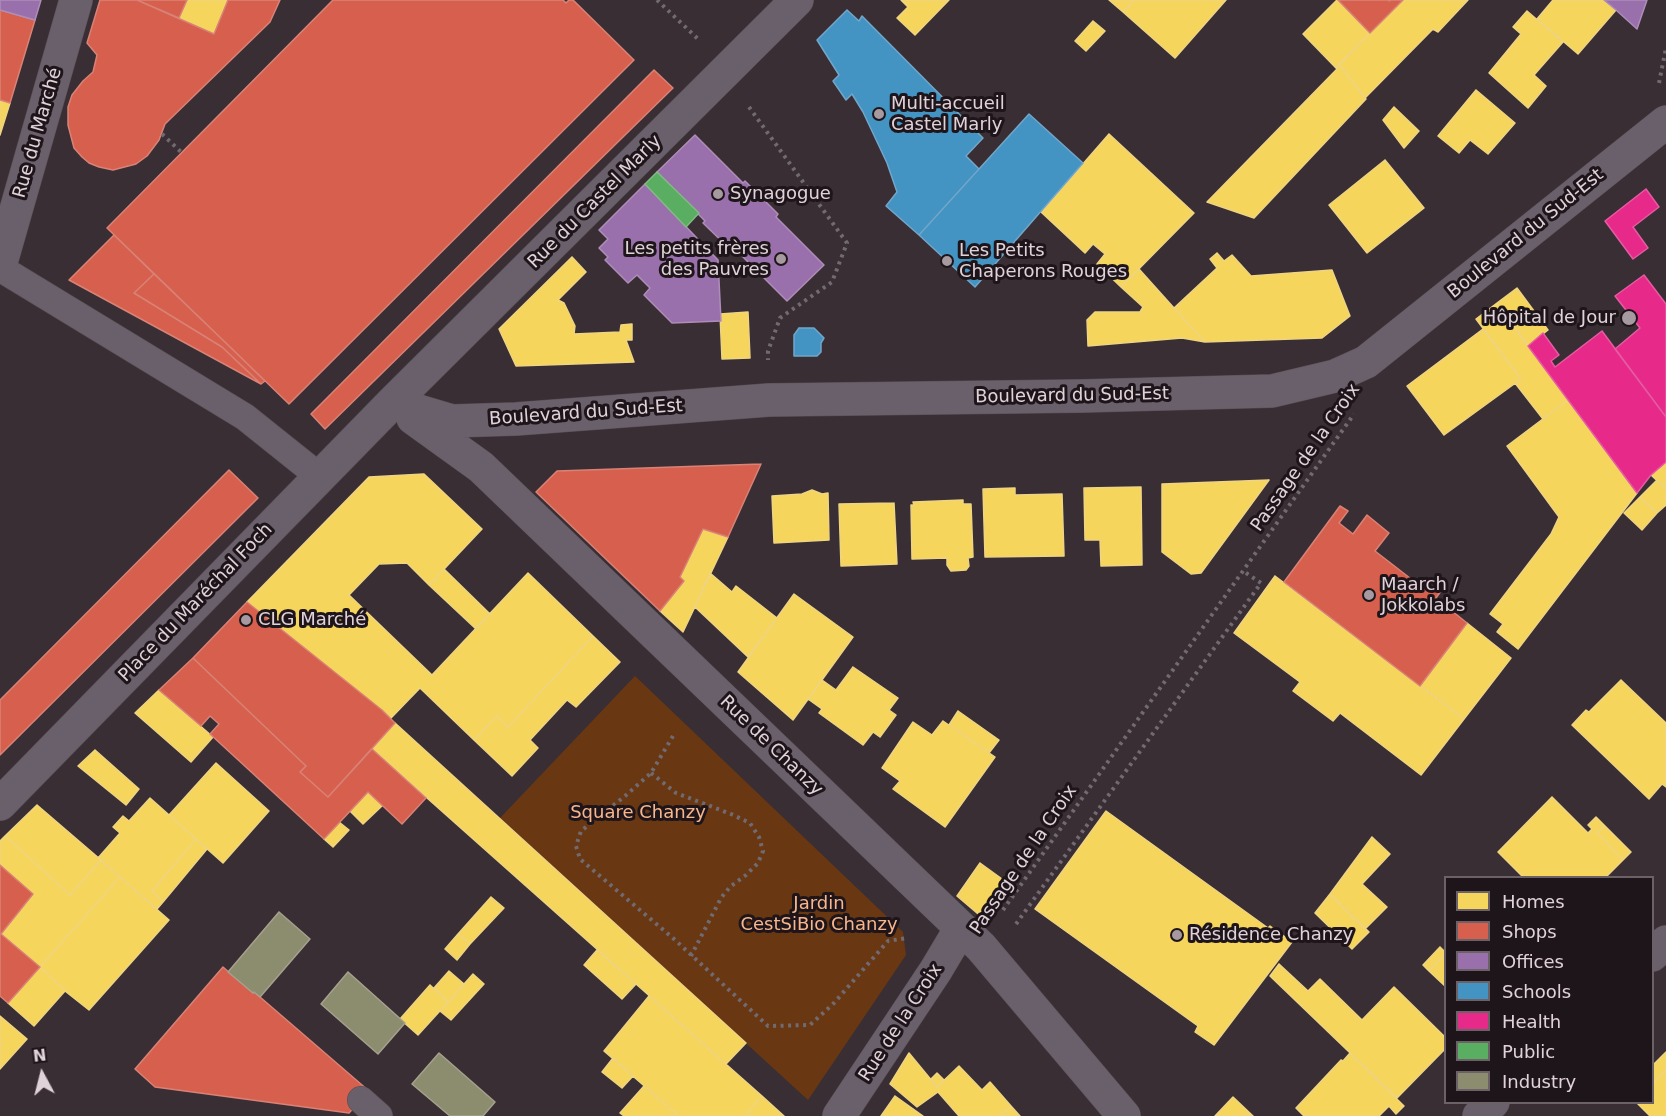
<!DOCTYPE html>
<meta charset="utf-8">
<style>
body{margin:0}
#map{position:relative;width:1666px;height:1116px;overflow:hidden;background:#392e33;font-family:"DejaVu Sans",sans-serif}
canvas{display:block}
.legend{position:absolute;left:1444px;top:876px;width:210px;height:228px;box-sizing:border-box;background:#1e151a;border:2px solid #6c6166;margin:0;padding:8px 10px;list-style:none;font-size:18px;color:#e0d2d9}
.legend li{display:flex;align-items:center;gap:12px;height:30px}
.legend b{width:30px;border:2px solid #6c6166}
.north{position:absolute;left:12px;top:1044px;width:60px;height:60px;-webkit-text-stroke:4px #1e151a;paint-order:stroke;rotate:353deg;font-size:16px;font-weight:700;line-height:24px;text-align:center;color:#e0d2d9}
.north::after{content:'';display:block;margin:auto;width:21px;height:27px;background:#e0d2d9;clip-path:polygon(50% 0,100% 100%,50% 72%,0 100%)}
</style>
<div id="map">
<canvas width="1666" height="1116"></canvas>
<ul class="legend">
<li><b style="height:16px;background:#f6d55c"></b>Homes</li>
<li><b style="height:16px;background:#d6604d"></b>Shops</li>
<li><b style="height:16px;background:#9970ab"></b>Offices</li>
<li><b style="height:16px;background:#4393c3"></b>Schools</li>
<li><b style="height:16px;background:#e7298a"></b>Health</li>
<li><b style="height:16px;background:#5aae61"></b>Public</li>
<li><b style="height:16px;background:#8c8c6e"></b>Industry</li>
</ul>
<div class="north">N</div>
</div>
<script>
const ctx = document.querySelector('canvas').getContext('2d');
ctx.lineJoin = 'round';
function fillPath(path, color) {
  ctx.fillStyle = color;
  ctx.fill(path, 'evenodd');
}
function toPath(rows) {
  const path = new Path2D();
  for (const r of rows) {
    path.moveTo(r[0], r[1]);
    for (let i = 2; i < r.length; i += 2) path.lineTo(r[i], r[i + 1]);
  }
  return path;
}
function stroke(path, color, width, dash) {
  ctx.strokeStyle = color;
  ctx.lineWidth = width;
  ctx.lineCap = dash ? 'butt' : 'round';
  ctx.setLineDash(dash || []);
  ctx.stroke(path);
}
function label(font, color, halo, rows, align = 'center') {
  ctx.font = font + ' "DejaVu Sans",sans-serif';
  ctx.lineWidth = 6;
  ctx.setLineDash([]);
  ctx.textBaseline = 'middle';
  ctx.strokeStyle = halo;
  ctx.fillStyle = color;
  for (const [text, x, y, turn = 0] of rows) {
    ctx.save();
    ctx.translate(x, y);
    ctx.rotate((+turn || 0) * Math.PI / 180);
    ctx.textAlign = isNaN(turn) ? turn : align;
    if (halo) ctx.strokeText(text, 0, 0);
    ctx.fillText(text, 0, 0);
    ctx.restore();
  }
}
fillPath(toPath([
 [635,676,903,932,906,955,808,1100,500,818]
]), '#693813');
const homes = toPath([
 [187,0,228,0,214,34,179,18,187,0],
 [901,0,949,0,915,35,897,18,908,7,901,0],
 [1109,0,1134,0,1123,12,1109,0],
 [1134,0,1226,0,1175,58,1123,12,1134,0],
 [1337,0,1338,0,1370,33,1336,68,1303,34,1337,0],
 [1403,0,1468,0,1438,32,1433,29,1365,98,1339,64,1403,0],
 [1553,0,1604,0,1616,10,1578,54,1537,19,1553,0],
 [1527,11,1563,42,1534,75,1546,86,1528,108,1489,73,1521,34,1513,27,1527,11],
 [1093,21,1105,31,1086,51,1075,41,1093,21],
 [1339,64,1366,99,1254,218,1207,202,1337,69,1336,68,1339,64],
 [1476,90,1515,123,1488,154,1470,140,1459,153,1438,136,1476,90],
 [0,100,10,103,0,135,0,100],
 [1394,107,1419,131,1404,148,1383,120,1394,107],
 [1109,134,1194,213,1121,287,1097,264,1105,254,1093,244,1085,253,1041,212,1109,134],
 [1385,160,1424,208,1367,253,1329,205,1385,160],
 [1217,253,1224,261,1232,255,1251,276,1332,270,1350,316,1322,338,1205,342,1174,308,1217,268,1210,259,1217,253],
 [572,257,586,272,558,300,564,303,575,326,574,334,620,332,621,325,632,324,632,340,626,340,634,362,516,366,499,329,572,257],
 [1139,269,1174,308,1205,342,1182,338,1088,346,1087,320,1095,312,1140,312,1143,307,1121,287,1139,269],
 [1517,288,1548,330,1528,346,1497,303,1517,288],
 [1497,303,1568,400,1543,419,1515,383,1521,379,1476,319,1497,303],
 [748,312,750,358,722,359,720,314,748,312],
 [1483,329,1521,379,1444,435,1407,386,1483,329],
 [1568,400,1637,493,1518,649,1497,632,1503,624,1490,614,1551,534,1559,517,1507,446,1568,400],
 [1666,462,1666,489,1651,475,1666,462],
 [424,474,482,529,429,585,407,563,379,564,349,595,432,675,528,573,593,636,508,727,497,716,474,740,420,688,391,718,247,602,369,477,424,474],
 [1269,480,1201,573,1191,574,1162,552,1162,484,1269,480],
 [1657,480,1666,489,1666,505,1657,513,1640,497,1657,480],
 [1141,487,1142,565,1101,566,1100,540,1085,540,1084,488,1141,487],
 [1015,488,1015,495,1062,494,1064,556,985,557,983,489,1015,488],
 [812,490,822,494,828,493,829,540,774,543,772,496,802,494,812,490],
 [1640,497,1657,513,1642,530,1624,513,1640,497],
 [963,500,963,504,971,504,973,557,968,558,969,566,966,570,951,571,947,565,947,558,912,559,911,505,914,505,913,502,963,500],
 [894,503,897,564,841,566,839,504,894,503],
 [703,529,728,537,683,632,660,611,684,581,680,577,703,529],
 [444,569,490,614,476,629,429,585,444,569],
 [710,573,732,592,736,586,777,618,748,657,695,607,710,573],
 [1275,576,1464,719,1421,775,1340,713,1333,721,1293,691,1300,682,1234,633,1275,576],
 [794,594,853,637,793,720,738,672,794,594],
 [1467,623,1511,658,1464,719,1420,686,1467,623],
 [593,636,620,662,576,707,567,700,530,740,538,748,512,776,474,740,497,716,508,727,593,636],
 [853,667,898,698,889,710,896,715,880,737,873,732,863,745,819,713,822,709,808,699,822,680,836,690,853,667],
 [1621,680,1666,723,1666,787,1662,784,1649,799,1572,725,1586,710,1589,712,1621,680],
 [159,690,213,737,191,762,135,713,159,690],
 [958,711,999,740,989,753,949,725,958,711],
 [943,721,995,757,945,827,893,789,900,781,882,768,913,722,932,735,943,721],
 [395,723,746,1043,726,1064,372,749,395,723],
 [95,750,139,789,126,805,78,766,95,750],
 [216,763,269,811,223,863,169,815,216,763],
 [368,792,383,805,363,824,350,811,368,792],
 [1552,797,1588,833,1592,829,1588,825,1596,817,1605,826,1597,833,1623,860,1605,878,1524,878,1498,852,1552,797],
 [150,798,196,839,152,891,163,902,157,909,98,858,120,833,113,827,123,816,129,821,150,798],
 [37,805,101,860,70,895,5,836,37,805],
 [1106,811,1268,928,1270,926,1292,942,1214,1045,1195,1032,1198,1026,1035,909,1106,811],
 [339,822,349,830,333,847,324,839,339,822],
 [1605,826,1631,852,1623,860,1597,833,1605,826],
 [5,836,70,895,101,860,120,877,40,967,1,934,33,894,0,865,0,841,5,836],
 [1372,837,1390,854,1362,884,1387,907,1365,929,1330,894,1372,837],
 [196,839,207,849,163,902,152,891,196,839],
 [980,863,1009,884,984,919,957,896,980,863],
 [120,877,169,920,89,1010,65,991,40,967,120,877],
 [1330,894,1369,932,1352,949,1315,913,1330,894],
 [491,897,504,908,470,944,458,934,491,897],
 [458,934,470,944,457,960,445,949,458,934],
 [1440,947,1446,953,1429,971,1423,965,1440,947],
 [597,950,636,984,622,999,584,965,597,950],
 [1446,953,1446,987,1429,971,1446,953],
 [1279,964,1308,991,1320,979,1362,1020,1394,987,1446,1038,1446,1048,1397,1098,1270,976,1279,964],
 [40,967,65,991,34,1026,8,1003,40,967],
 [449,971,464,984,448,1002,434,988,449,971],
 [473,974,484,984,451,1020,440,1011,473,974],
 [430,985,448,1002,418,1035,400,1019,430,985],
 [649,996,762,1096,745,1116,679,1116,604,1051,649,996],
 [0,1016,27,1039,0,1069,0,1016],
 [1666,1052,1666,1070,1652,1084,1652,1066,1666,1052],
 [909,1053,937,1087,959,1066,982,1090,990,1082,1011,1106,1000,1116,959,1116,938,1092,917,1107,890,1084,909,1053],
 [1350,1053,1404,1106,1396,1114,1389,1106,1379,1116,1304,1116,1296,1108,1341,1060,1343,1061,1350,1053],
 [613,1058,633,1076,622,1088,602,1072,613,1058],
 [1666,1070,1666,1116,1650,1116,1636,1102,1652,1102,1652,1084,1666,1070],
 [937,1073,944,1080,937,1087,931,1079,937,1073],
 [644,1086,679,1116,624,1116,620,1113,644,1086],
 [762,1096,784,1116,745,1116,762,1096],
 [895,1096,923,1116,881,1116,895,1096],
 [1233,1097,1253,1116,1215,1116,1233,1097],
 [1011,1106,1020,1116,1000,1116,1011,1106]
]);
fillPath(homes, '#f6d55c');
stroke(homes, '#efd482', 1.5);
const shops = toPath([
 [100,0,137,0,214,34,228,0,280,0,270,22,165,124,159,140,147,156,136,164,113,170,99,167,89,163,82,157,74,148,68,125,68,107,72,95,83,81,93,72,97,55,87,43,100,0],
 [137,0,187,0,179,18,137,0],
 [333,0,563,0,566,3,569,0,573,0,634,60,289,404,107,228,333,0],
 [1338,0,1388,0,1389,1,1391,0,1403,0,1370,33,1338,0],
 [0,10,35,20,10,103,0,100,0,10],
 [654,70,673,88,325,429,311,414,654,70],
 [114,235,154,274,134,293,222,347,261,384,69,280,114,235],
 [154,274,228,345,265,381,261,384,222,347,134,293,154,274],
 [761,464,728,537,703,529,680,577,684,581,660,611,536,492,557,471,761,464],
 [229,470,258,498,0,755,0,700,229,470],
 [1340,506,1348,511,1339,523,1353,534,1367,515,1389,533,1375,551,1428,592,1433,586,1441,591,1436,598,1467,623,1420,686,1284,582,1340,506],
 [247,602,382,710,395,723,328,797,300,772,306,766,193,658,247,602],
 [193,658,306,766,300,772,328,797,372,749,426,798,402,824,368,792,324,839,210,734,219,724,210,716,201,726,159,690,193,658],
 [0,865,33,894,1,934,40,967,8,1003,0,996,0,865],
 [223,967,253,993,254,992,260,997,369,1091,349,1113,155,1087,135,1069,223,967]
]);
fillPath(shops, '#d6604d');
stroke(shops, '#d98277', 1.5);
const offices = toPath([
 [0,0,41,0,35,20,0,10,0,0],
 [1604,0,1647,0,1637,29,1616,10,1604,0],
 [695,135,743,183,745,181,778,214,776,217,824,265,787,301,739,253,737,256,703,223,705,221,657,172,695,135],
 [645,184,718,260,721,321,672,323,644,295,650,288,637,275,628,283,605,260,608,257,599,248,608,239,599,230,645,184]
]);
fillPath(offices, '#9970ab');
stroke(offices, '#ae8db9', 1.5);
const schools = toPath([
 [847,10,859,21,862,16,983,138,966,156,979,169,919,235,886,206,897,192,887,163,863,112,852,94,846,100,833,81,839,75,817,40,847,10],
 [1029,114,1083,163,975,287,919,235,1029,114],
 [799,328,814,328,824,338,821,343,821,352,817,356,794,356,794,335,799,328]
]);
fillPath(schools, '#4393c3');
stroke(schools, '#72a6ca', 1.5);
const health = toPath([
 [1646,189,1659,207,1633,227,1648,248,1633,259,1605,221,1646,189],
 [1644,275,1666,304,1666,417,1615,349,1640,328,1615,296,1644,275],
 [1602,331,1666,417,1666,462,1651,475,1637,493,1528,346,1543,333,1559,355,1551,361,1555,367,1602,331]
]);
fillPath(health, '#e7298a');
stroke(health, '#e55ca2', 1.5);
const public = toPath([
 [657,172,699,213,686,227,645,184,657,172]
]);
fillPath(public, '#5aae61');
stroke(public, '#82b985', 1.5);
const industry = toPath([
 [279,912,310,939,260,997,254,992,253,993,228,972,279,912],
 [348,972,405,1023,378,1054,321,1004,348,972],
 [439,1053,495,1102,483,1116,450,1116,412,1084,439,1053]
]);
fillPath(industry, '#8c8c6e');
stroke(industry, '#a5a18e', 1.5);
const service = toPath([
 [0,268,245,417,320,477],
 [361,1100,379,1116]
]);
const minor = toPath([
 [0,266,76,0],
 [392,403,452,421,516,419,769,400,1082,396,1272,391,1335,376,1366,362,1666,122],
 [413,418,481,467,981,947,1124,1116],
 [0,804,392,403,797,0],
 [1652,955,1666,942],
 [839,1116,936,970,961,928],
 [1479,1116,1493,1102]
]);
stroke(service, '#564c51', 28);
stroke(minor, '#564c51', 34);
stroke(toPath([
 [657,0,698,39],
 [1659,83,1666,48],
 [749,107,847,243,832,282,780,318,768,351,768,360],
 [162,134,181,152],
 [673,736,651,773,625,796,581,831,576,846,580,859,674,939,768,1026,810,1025,834,1003,888,941,907,938],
 [651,773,676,793,731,814,750,823,759,837,763,851,758,863,746,875,730,887,721,898,691,956],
 [1003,910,1354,414],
 [1016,924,1261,583,1243,571]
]), '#716a71', 4, [3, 4.5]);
stroke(service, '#69606b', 27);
stroke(minor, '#69606b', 33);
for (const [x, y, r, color] of [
 [879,114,6,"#a6999f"],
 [718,194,6,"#a6999f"],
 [781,259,6,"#a6999f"],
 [947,261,6,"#a6999f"],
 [1629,318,8,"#a6999f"],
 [1369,595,6,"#a6999f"],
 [246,620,6,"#a6999f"],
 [1177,935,6,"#a6999f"]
]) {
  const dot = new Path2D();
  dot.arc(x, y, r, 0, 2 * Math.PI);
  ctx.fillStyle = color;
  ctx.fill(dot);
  stroke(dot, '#1e151a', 2);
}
label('18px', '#e0d2d9', '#1e151a', [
 ["Multi-accueil",891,104],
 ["Castel Marly",891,125],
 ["Synagogue",730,194],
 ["Les petits frères",769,249,"right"],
 ["des Pauvres",769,270,"right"],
 ["Les Petits",959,251],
 ["Chaperons Rouges",959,272],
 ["Hôpital de Jour",1616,318,"right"],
 ["Maarch /",1381,585],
 ["Jokkolabs",1381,606],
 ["CLG Marché",258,620],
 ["Résidence Chanzy",1189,935]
], 'left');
label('18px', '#e0d2d9', '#1e151a', [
 ["Rue du Marché",38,133,-74],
 ["Rue du Castel Marly",595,202,-45],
 ["Boulevard du Sud-Est",1526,234,-39],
 ["Boulevard du Sud-Est",1072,396,-1],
 ["Boulevard du Sud-Est",586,413,-4],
 ["Passage de la Croix",1306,458,-55],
 ["Place du Maréchal Foch",196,603,-46],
 ["Rue de Chanzy",771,746,44],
 ["Passage de la Croix",1024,860,-56],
 ["Rue de la Croix",901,1023,-57]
]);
label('18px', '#f7b68c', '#1e151a', [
 ["Square Chanzy",638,813],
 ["Jardin",819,904],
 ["CestSiBio Chanzy",819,925]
]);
</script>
